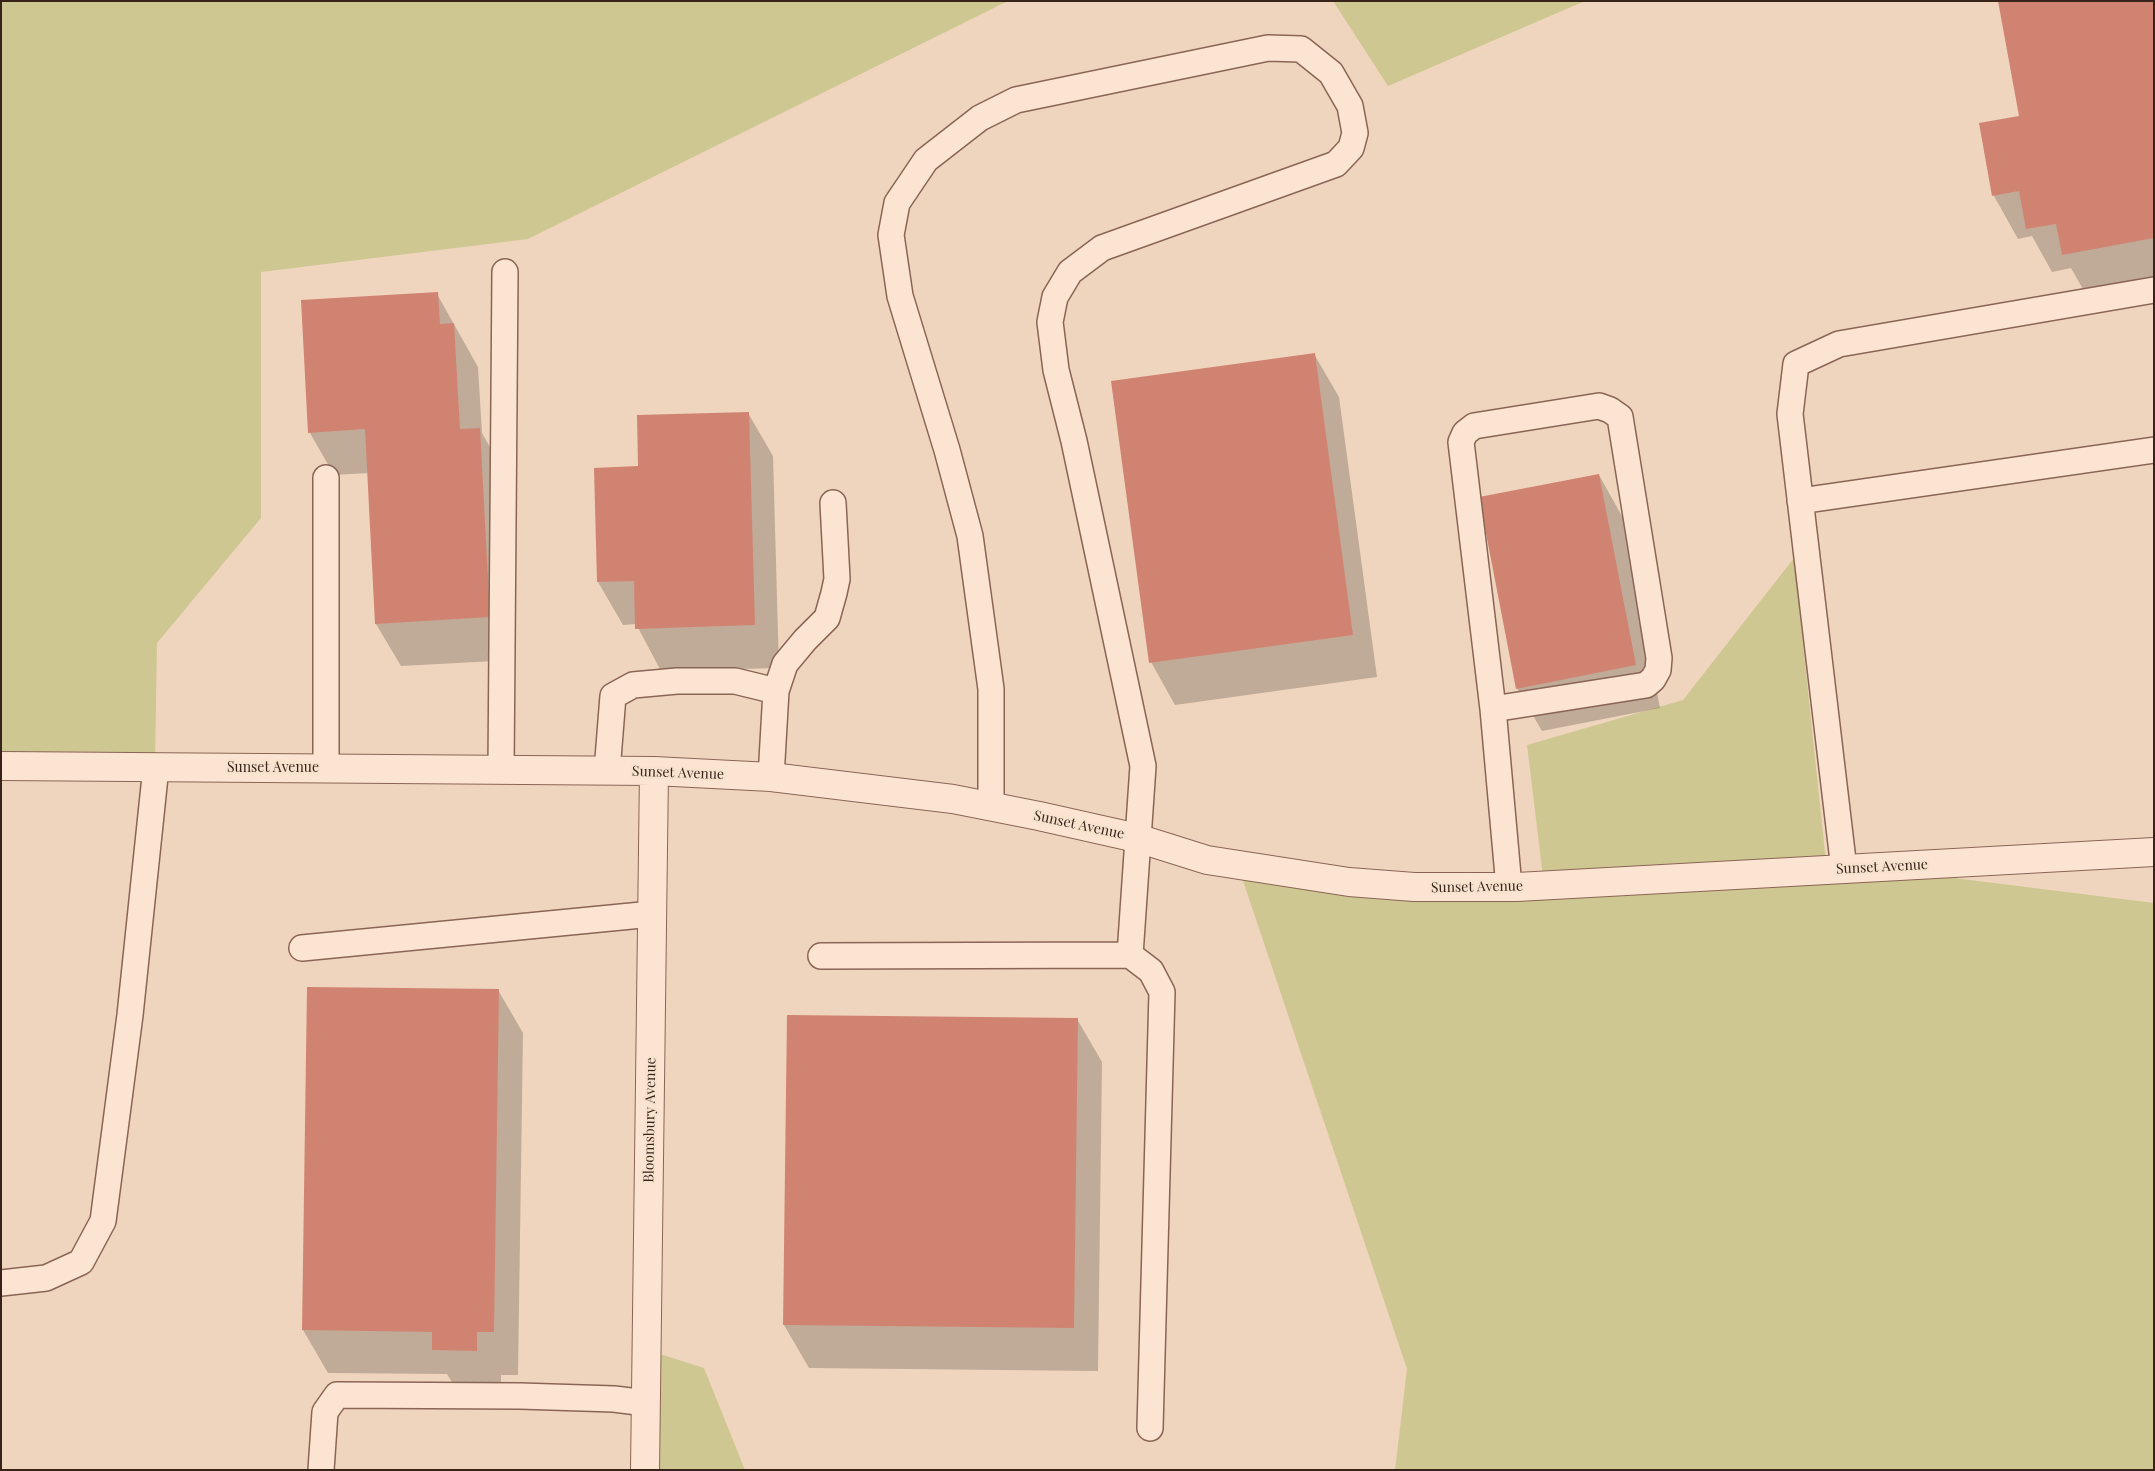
<!DOCTYPE html>
<style>
body{margin:0}
#map{position:relative;width:2155px;height:1471px;overflow:hidden;background:#f0d5be;font-family:"Playfair Display",serif}
canvas{display:block}
.frame{position:absolute;inset:0;border:2px solid #38231b;pointer-events:none}
</style>
<div id="map">
<canvas width="2155" height="1471"></canvas>
<div class="frame"></div>
</div>
<script>
const ctx = document.querySelector('canvas').getContext('2d');
ctx.lineJoin = 'round';
function fillPath(path, color) {
  ctx.fillStyle = color;
  ctx.fill(path, 'evenodd');
}
function toPath(rows) {
  const path = new Path2D();
  for (const r of rows) {
    path.moveTo(r[0], r[1]);
    for (let i = 2; i < r.length; i += 2) path.lineTo(r[i], r[i + 1]);
  }
  return path;
}
function stroke(path, color, width, dash) {
  ctx.strokeStyle = color;
  ctx.lineWidth = width;
  ctx.lineCap = dash ? 'butt' : 'round';
  ctx.setLineDash(dash || []);
  ctx.stroke(path);
}
function label(font, color, halo, rows, align = 'center') {
  ctx.font = font + ' "Playfair Display",serif';
  ctx.lineWidth = 5;
  ctx.setLineDash([]);
  ctx.textBaseline = 'middle';
  ctx.strokeStyle = halo;
  ctx.fillStyle = color;
  for (const [text, x, y, turn = 0] of rows) {
    ctx.save();
    ctx.translate(x, y);
    ctx.rotate((+turn || 0) * Math.PI / 180);
    ctx.textAlign = isNaN(turn) ? turn : align;
    if (halo) ctx.strokeText(text, 0, 0);
    ctx.fillText(text, 0, 0);
    ctx.restore();
  }
}
fillPath(toPath([
 [1,1,1008,1,528,239,261,272,261,518,157,643,155,762,1,760],
 [1333,1,1585,1,1388,86],
 [1794,558,1826,862,2154,903,2154,1470,1395,1470,1407,1369,1237,863,1544,885,1527,745,1683,700],
 [641,1348,704,1368,745,1470,640,1470]
]), '#cfc792');
fillPath(toPath([
 [2154,1,2154,285,2088,298,2071,268,2052,272,2032,236,2018,239,1994,196,1980,124,2021,117],
 [437,294,478,367,482,433,504,472,514,660,401,666,376,624,369,473,334,475,310,433],
 [1314,354,1339,397,1377,677,1175,705,1151,662],
 [748,413,773,456,779,668,661,671,636,624,623,625,598,582,595,469,640,467],
 [1599,475,1623,518,1660,708,1542,731,1517,688],
 [498,990,523,1033,518,1375,501,1375,501,1393,458,1392,447,1374,328,1373,303,1330],
 [1077,1019,1102,1062,1098,1371,809,1368,784,1325]
]), '#0003');
fillPath(toPath([
 [1998,1,2154,1,2154,238,2062,255,2056,224,2026,229,2019,191,1992,196,1979,123,2019,116],
 [438,292,440,324,454,323,460,429,480,428,490,617,375,624,365,429,308,433,301,300],
 [1315,353,1353,635,1149,663,1111,381],
 [749,412,755,625,635,629,634,581,597,582,594,468,638,466,637,415],
 [1599,474,1636,665,1516,689,1479,497],
 [307,987,499,989,494,1332,477,1332,477,1351,432,1350,432,1332,302,1330],
 [787,1015,1078,1018,1074,1328,783,1325]
]), '#d18372');
const service = toPath([
 [326,478,326,768],
 [1800,501,2154,450],
 [1493,709,1646,685,1653,679,1658,670,1659,658,1620,417,1610,410,1599,406,1474,426,1465,433,1461,442,1493,709,1509,887],
 [501,770,505,272],
 [607,771,613,696,633,685,677,681,735,681,776,691],
 [771,777,776,691,785,664,805,640,827,618,834,593,837,579,833,503],
 [991,807,991,689,970,536,947,450,900,296,891,235,897,203,926,160,980,118,1016,100,1268,48,1301,49,1331,73,1350,106,1355,133,1351,148,1336,164,1102,248,1070,272,1055,297,1050,322,1056,370,1074,441,1143,766,1130,955,1151,971,1162,992,1150,1428],
 [1844,869,1790,414,1796,364,1839,344,2154,290],
 [302,948,652,914],
 [821,956,1130,955],
 [1,1283,46,1278,81,1262,103,1221,130,1015,156,767],
 [321,1470,325,1412,337,1395,520,1396,614,1399,646,1403]
]);
const minor = toPath([
 [1,766,654,771,771,777,953,799,1039,816,1137,838,1207,860,1349,882,1414,887,1517,887,2154,852],
 [645,1470,654,771]
]);
stroke(service, '#8a6556', 28);
stroke(minor, '#8a6556', 30);
stroke(service, '#fbe5d2', 25);
stroke(minor, '#fbe5d2', 28);
label('14px', '#38231b', '#f7e2ce', [
 ["Sunset Avenue",273,768],
 ["Sunset Avenue",678,773,2],
 ["Sunset Avenue",1079,825,12],
 ["Sunset Avenue",1882,867,-3],
 ["Sunset Avenue",1477,887,-1],
 ["Bloomsbury Avenue",650,1120,-89]
]);
</script>
